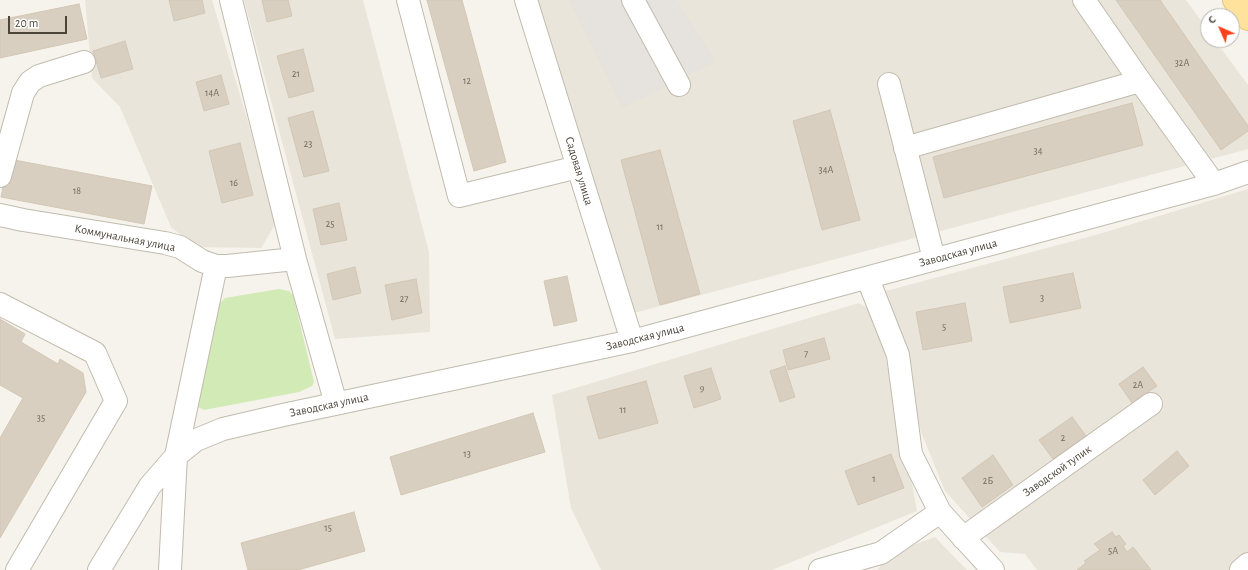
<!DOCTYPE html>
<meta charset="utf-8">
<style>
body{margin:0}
#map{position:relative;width:1248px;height:570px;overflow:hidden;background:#f6f3ec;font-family:"Alegreya Sans",sans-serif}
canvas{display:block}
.north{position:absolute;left:1200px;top:8px;width:40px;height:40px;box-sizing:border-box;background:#fff;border:1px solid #b7b4b0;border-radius:50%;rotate:315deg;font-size:11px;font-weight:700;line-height:16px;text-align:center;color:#4b4439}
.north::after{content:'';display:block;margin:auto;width:14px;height:18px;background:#fc3f1d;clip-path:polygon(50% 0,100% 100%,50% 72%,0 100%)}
.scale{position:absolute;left:8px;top:16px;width:59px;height:18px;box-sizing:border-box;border:2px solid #4b4439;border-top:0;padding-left:5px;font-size:12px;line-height:14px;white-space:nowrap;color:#4b4439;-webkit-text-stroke:3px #fff;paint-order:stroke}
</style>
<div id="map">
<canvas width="1248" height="570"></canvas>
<div class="north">С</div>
<div class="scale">20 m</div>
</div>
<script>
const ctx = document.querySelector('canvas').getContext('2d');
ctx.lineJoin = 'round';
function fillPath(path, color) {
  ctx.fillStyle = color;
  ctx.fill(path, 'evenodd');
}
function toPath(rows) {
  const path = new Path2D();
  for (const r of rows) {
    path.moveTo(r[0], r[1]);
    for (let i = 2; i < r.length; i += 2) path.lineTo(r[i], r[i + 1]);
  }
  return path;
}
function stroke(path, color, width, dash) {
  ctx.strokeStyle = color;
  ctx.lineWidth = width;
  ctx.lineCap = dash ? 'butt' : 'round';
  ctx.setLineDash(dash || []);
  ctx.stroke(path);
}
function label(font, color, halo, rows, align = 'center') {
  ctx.font = font + ' "Alegreya Sans",sans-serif';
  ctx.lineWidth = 3;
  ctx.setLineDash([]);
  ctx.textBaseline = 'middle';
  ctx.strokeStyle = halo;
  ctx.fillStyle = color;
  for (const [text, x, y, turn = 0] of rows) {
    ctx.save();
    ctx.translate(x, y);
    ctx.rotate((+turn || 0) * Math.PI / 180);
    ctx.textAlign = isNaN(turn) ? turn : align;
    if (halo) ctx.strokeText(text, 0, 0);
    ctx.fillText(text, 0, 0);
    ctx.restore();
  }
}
fillPath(toPath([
 [85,0,212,0,248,122,276,223,261,248,196,247,171,227,120,107,92,78],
 [244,0,363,0,429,252,430,332,335,339],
 [530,0,1186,0,1208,30,1208,40,1215,40,1248,85,1248,149,619,317],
 [1248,189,1248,570,1037,570,1025,554,1000,552,945,491,921,432,882,292,1099,234],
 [859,303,874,312,897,403,917,511,772,570,601,570,571,508,552,395],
 [935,537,967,570,878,570,885,555]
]), '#eae5da');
fillPath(toPath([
 [569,0,677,0,716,62,622,108]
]), '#e6e2dd');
fillPath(toPath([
 [279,289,289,291,293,295,314,382,312,386,299,392,204,410,198,407,198,403,218,305,225,298]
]), '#d2eab5');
const building = toPath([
 [169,0,202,0,205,13,174,21,169,0],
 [262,0,288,0,292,16,267,22,262,0],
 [427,0,462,0,506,162,474,171,427,0],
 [1116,0,1160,0,1248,126,1248,131,1221,150,1116,0],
 [79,4,87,39,0,58,0,20,79,4],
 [125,41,133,69,101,78,93,51,125,41],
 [303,49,314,91,289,98,277,56,303,49],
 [221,75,229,104,204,111,196,82,221,75],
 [1132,103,1143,145,944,198,933,157,1132,103],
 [830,110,860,220,822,230,793,121,830,110],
 [313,111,329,171,304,177,288,118,313,111],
 [240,143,253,195,222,203,209,151,240,143],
 [660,150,700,294,660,305,621,160,660,150],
 [9,159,152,186,144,224,1,197,9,159],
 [339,203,347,240,321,245,313,209,339,203],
 [355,267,361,293,333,300,327,274,355,267],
 [1073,273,1081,308,1010,323,1003,287,1073,273],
 [567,276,577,321,554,326,544,281,567,276],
 [416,279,422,313,392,320,385,285,416,279],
 [965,303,972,341,923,350,916,312,965,303],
 [0,319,25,334,21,342,58,364,60,359,83,373,86,392,0,538,0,438,23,398,0,385,0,319],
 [824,338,830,359,788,370,783,350,824,338],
 [785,366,795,397,780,402,770,371,785,366],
 [1143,367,1157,386,1132,403,1119,384,1143,367],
 [711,368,721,399,694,408,684,376,711,368],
 [646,381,658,423,599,439,587,397,646,381],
 [533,413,545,452,401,495,390,457,533,413],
 [1072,417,1086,436,1053,459,1039,440,1072,417],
 [1177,451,1189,466,1155,495,1143,480,1177,451],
 [891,454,904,488,858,505,845,471,891,454],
 [993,455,1013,485,982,507,962,478,993,455],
 [354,512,365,551,298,570,248,570,241,543,354,512],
 [1112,532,1116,537,1119,535,1126,544,1123,546,1127,552,1133,547,1151,570,1077,570,1086,563,1084,561,1100,550,1094,544,1112,532]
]);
fillPath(building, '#d8cfc1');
stroke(building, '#d3c7b4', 1);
const minor = toPath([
 [231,0,295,259,336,404],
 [408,0,459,196,578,167],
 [526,0,632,341],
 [633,0,679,85],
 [1084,0,1140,81,1214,184],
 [889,84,934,259],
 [905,148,1140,81],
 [0,176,23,93,30,82,39,76,84,62],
 [0,215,23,220,165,243,180,247,202,261,216,266,227,266,295,259],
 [868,279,898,355,911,454,940,512,993,570],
 [0,304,95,353,116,401,17,570],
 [963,538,1151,404],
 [99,570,150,486,176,456,196,440,223,429,283,415,632,341,1214,184,1248,172],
 [170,570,176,456,216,266],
 [820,570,881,553,940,512],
 [1241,570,1248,564]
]);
const major = toPath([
 [1234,0,1248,19]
]);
stroke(minor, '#c2bbae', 24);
stroke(major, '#e6c16a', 24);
stroke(minor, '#fff', 22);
stroke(major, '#ffe39c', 22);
label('10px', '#6e675b', null, [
 ["32А",1182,63],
 ["21",296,74],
 ["12",467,81],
 ["14А",212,93],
 ["23",308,144],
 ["34",1038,151],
 ["34А",826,170],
 ["16",234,183],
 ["18",77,191],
 ["25",330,224],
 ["11",660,227],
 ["3",1042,298],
 ["27",404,299],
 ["5",944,327],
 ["7",806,354],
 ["2А",1138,385],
 ["9",702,388],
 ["11",623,410],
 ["35",41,418],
 ["2",1063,438],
 ["13",467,454],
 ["1",874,479],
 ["2Б",988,481],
 ["15",328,528],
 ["5А",1113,551]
]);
label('12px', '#4b4439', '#fff', [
 ["Садовая улица",579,171,73],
 ["Коммунальная улица",125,238,11],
 ["Заводская улица",958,253,-15],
 ["Заводская улица",645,337,-14],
 ["Заводская улица",329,405,-12],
 ["Заводской тупик",1057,471,-35]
]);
</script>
